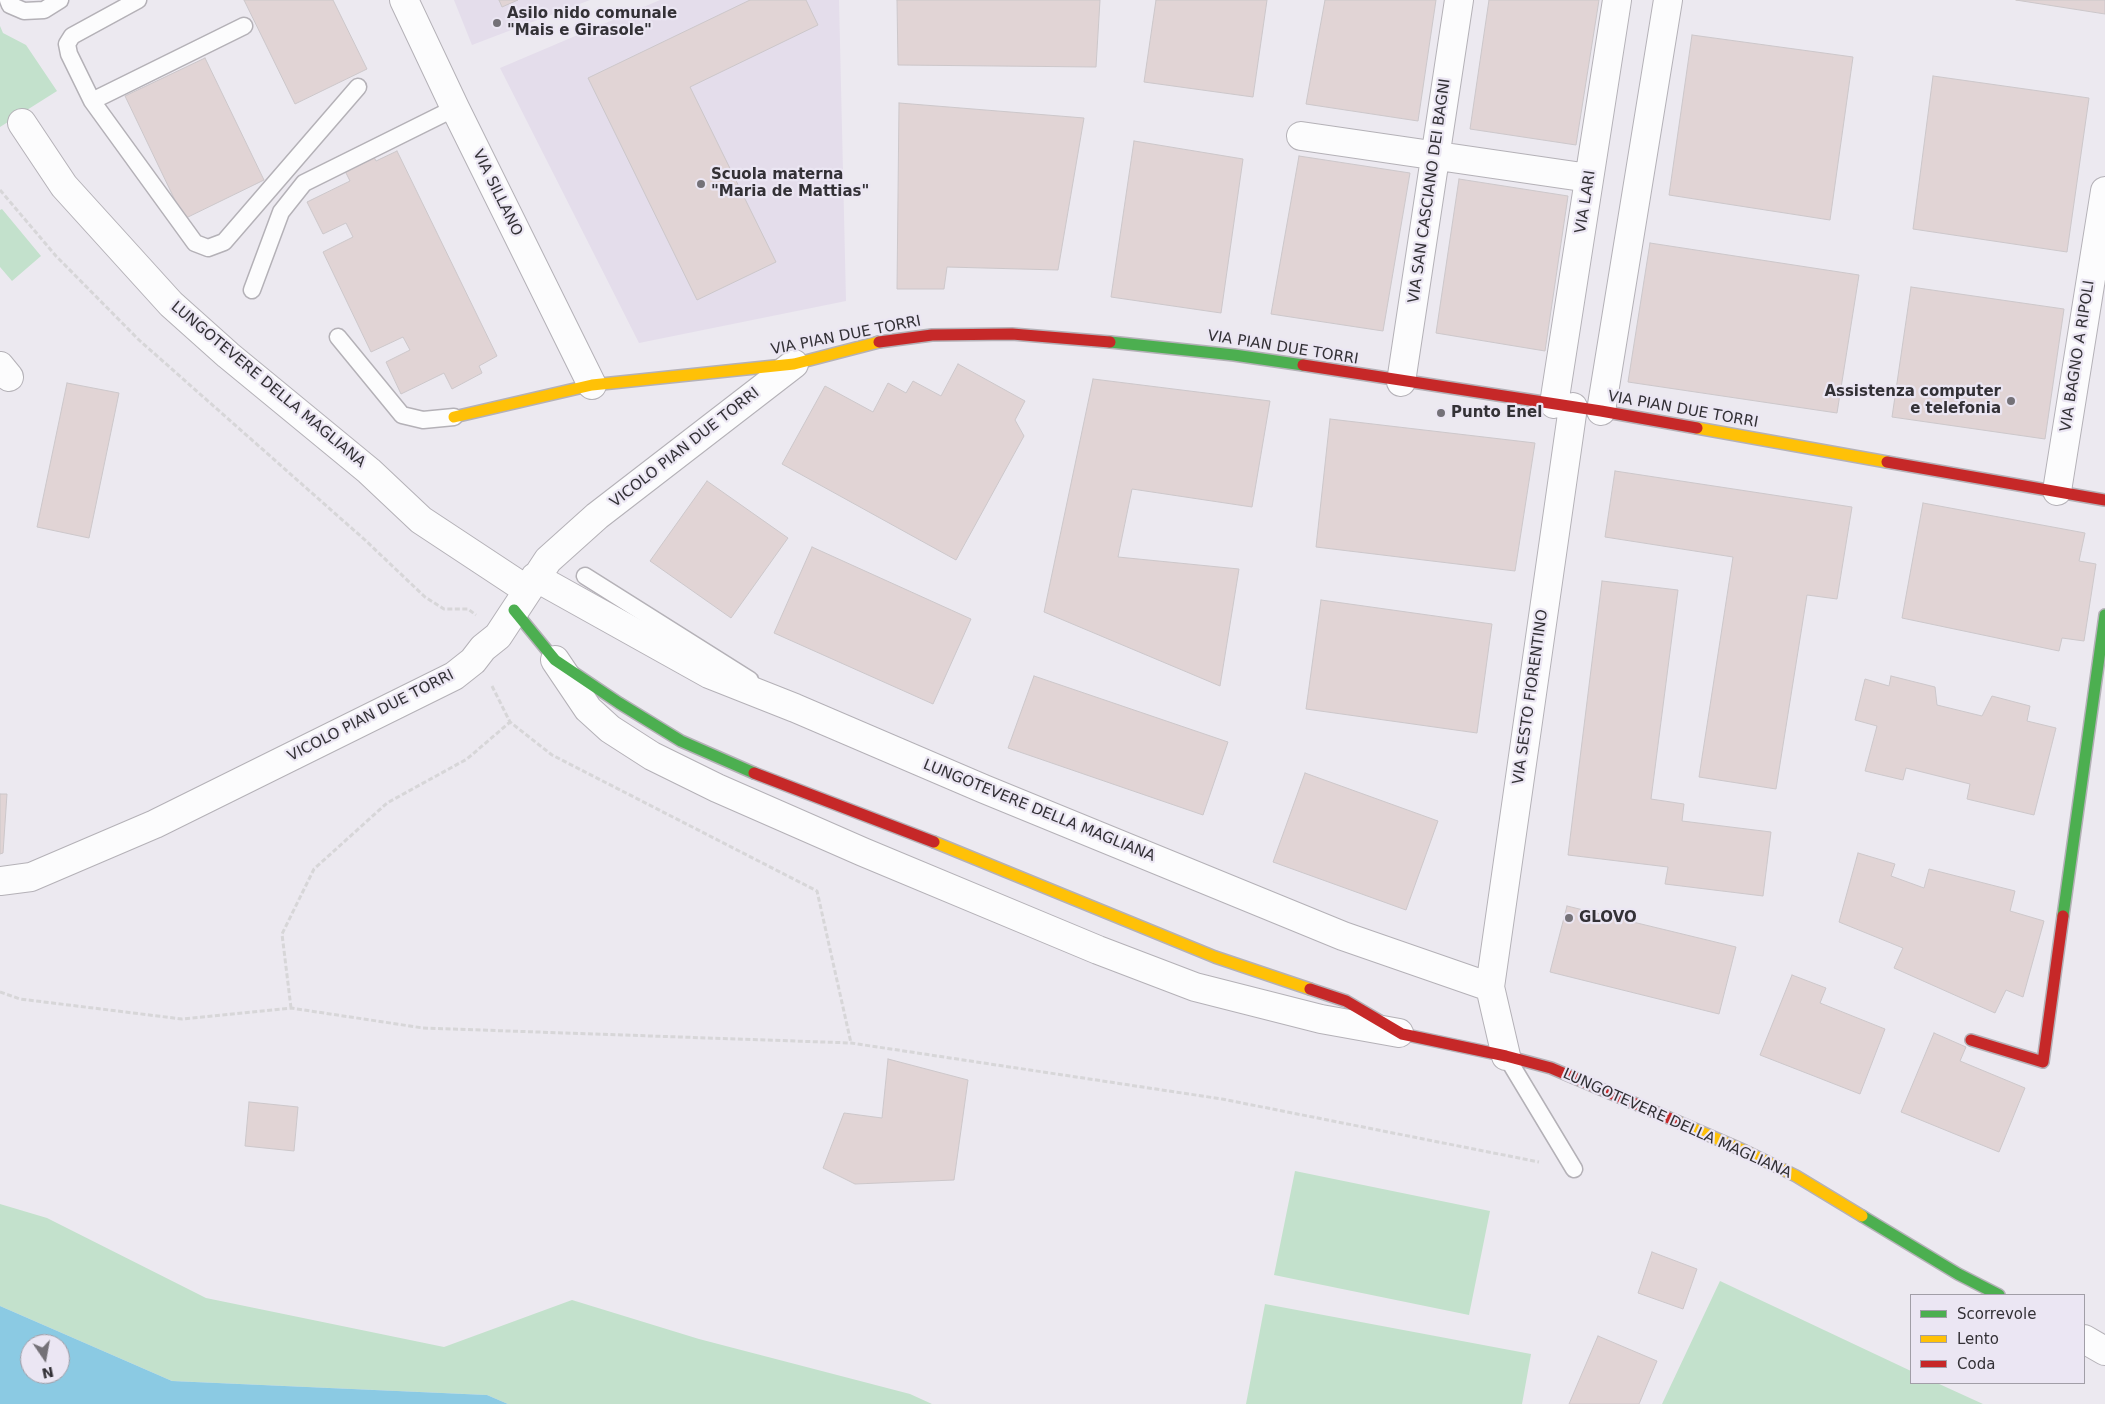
<!DOCTYPE html>
<style>
body{margin:0}
#map{position:relative;width:2105px;height:1404px;overflow:hidden;background:#ece9f0;font-family:"DejaVu Sans",sans-serif}
canvas{display:block}
.legend{position:absolute;left:1910px;top:1294px;width:175px;height:90px;box-sizing:border-box;background:#ebe6f3;border:1px solid #a19ea7;margin:0;padding:6px 9px;list-style:none;font-size:15px;color:#333136}
.legend li{display:flex;align-items:center;gap:10px;height:25px}
.legend b{width:25px;border:1px solid #a19ea7}
.north{position:absolute;left:20px;top:1334px;width:50px;height:50px;box-sizing:border-box;background:#ebe6f3;border:1px solid #a19ea7;border-radius:50%;rotate:168deg;font-size:14px;font-weight:700;line-height:20px;text-align:center;color:#333136}
.north::after{content:'';display:block;margin:auto;width:18px;height:22px;background:#747177;clip-path:polygon(50% 0,100% 100%,50% 72%,0 100%)}
</style>
<div id="map">
<canvas width="2105" height="1404"></canvas>
<ul class="legend">
<li><b style="height:6px;background:#4caf50"></b>Scorrevole</li>
<li><b style="height:6px;background:#ffc107"></b>Lento</li>
<li><b style="height:6px;background:#c62828"></b>Coda</li>
</ul>
<div class="north">N</div>
</div>
<script>
const ctx = document.querySelector('canvas').getContext('2d');
ctx.lineJoin = 'round';
function fillPath(path, color) {
  ctx.fillStyle = color;
  ctx.fill(path, 'evenodd');
}
function toPath(rows) {
  const path = new Path2D();
  for (const r of rows) {
    path.moveTo(r[0], r[1]);
    for (let i = 2; i < r.length; i += 2) path.lineTo(r[i], r[i + 1]);
  }
  return path;
}
function stroke(path, color, width, dash) {
  ctx.strokeStyle = color;
  ctx.lineWidth = width;
  ctx.lineCap = dash ? 'butt' : 'round';
  ctx.setLineDash(dash || []);
  ctx.stroke(path);
}
function label(font, color, halo, rows, align = 'center') {
  ctx.font = font + ' "DejaVu Sans",sans-serif';
  ctx.lineWidth = 4.5;
  ctx.setLineDash([]);
  ctx.textBaseline = 'middle';
  ctx.strokeStyle = halo;
  ctx.fillStyle = color;
  for (const [text, x, y, turn = 0] of rows) {
    ctx.save();
    ctx.translate(x, y);
    ctx.rotate((+turn || 0) * Math.PI / 180);
    ctx.textAlign = isNaN(turn) ? turn : align;
    if (halo) ctx.strokeText(text, 0, 0);
    ctx.fillText(text, 0, 0);
    ctx.restore();
  }
}
fillPath(toPath([
 [454,0,590,0,472,45],
 [660,0,839,0,846,301,639,343,500,68]
]), '#e4ddeb');
fillPath(toPath([
 [0,26,3,33,26,45,57,91,0,127],
 [2,209,41,256,12,281,0,267,0,210],
 [1295,1171,1490,1211,1469,1315,1274,1275],
 [0,1204,47,1218,206,1298,444,1347,572,1300,699,1339,910,1394,932,1404,508,1404,487,1395,172,1381,0,1306],
 [1720,1281,1911,1371,1911,1383,1937,1383,1983,1404,1662,1404],
 [1265,1304,1531,1354,1522,1404,1246,1404]
]), '#c3e1cc');
fillPath(toPath([
 [0,1306,172,1381,487,1395,508,1404,0,1404],
 [30,1344,60,1344,60,1374,30,1374]
]), '#8bcae3');
const building = toPath([
 [244,0,333,0,367,69,295,104,244,0],
 [499,0,518,0,502,7,499,0],
 [750,0,806,0,818,25,690,87,776,262,697,300,588,78,750,0],
 [897,0,1100,0,1096,67,898,65,897,0],
 [1156,0,1267,0,1253,97,1144,82,1156,0],
 [1325,0,1436,0,1418,121,1306,104,1325,0],
 [1489,0,1599,0,1576,145,1470,129,1489,0],
 [2016,0,2105,0,2105,14,2016,0],
 [1692,35,1853,57,1830,220,1669,195,1692,35],
 [205,58,264,180,184,219,125,96,205,58],
 [1933,76,2089,98,2067,252,1913,229,1933,76],
 [899,103,1084,118,1058,270,947,267,944,289,897,289,899,103],
 [1134,141,1243,159,1221,313,1111,297,1134,141],
 [397,151,497,356,479,366,482,373,452,389,444,373,401,394,386,362,410,350,403,337,371,352,323,252,353,237,346,223,323,234,307,202,350,181,343,167,372,153,376,161,397,151],
 [1299,156,1410,173,1383,331,1271,314,1299,156],
 [1459,179,1568,196,1545,351,1436,333,1459,179],
 [1650,243,1859,275,1837,413,1628,382,1650,243],
 [1911,287,2064,309,2045,439,1892,417,1911,287],
 [958,364,1025,401,1015,420,1024,436,956,560,782,464,825,386,873,412,888,383,906,393,913,381,941,396,958,364],
 [1093,379,1270,401,1252,507,1132,489,1118,557,1239,569,1220,686,1044,612,1093,379],
 [67,383,119,393,89,538,37,527,67,383],
 [1330,419,1535,443,1515,571,1316,547,1330,419],
 [1615,471,1852,507,1837,599,1807,595,1776,789,1699,777,1733,557,1605,537,1615,471],
 [707,481,788,538,731,618,650,561,707,481],
 [1923,503,2085,533,2079,561,2096,564,2084,641,2062,638,2059,651,1902,618,1923,503],
 [812,547,971,619,933,704,774,633,812,547],
 [1602,581,1678,590,1651,799,1684,804,1682,821,1771,832,1763,896,1665,884,1668,867,1568,855,1602,581],
 [1321,600,1492,624,1477,733,1306,709,1321,600],
 [1034,676,1228,742,1203,815,1008,748,1034,676],
 [1891,676,1935,687,1937,705,1982,716,1992,696,2030,706,2027,721,2056,728,2034,815,1967,799,1970,784,1906,768,1903,780,1865,771,1877,726,1855,720,1865,679,1889,686,1891,676],
 [1305,773,1438,821,1406,910,1273,862,1305,773],
 [0,794,7,794,3,853,0,854,0,794],
 [1858,853,1895,864,1891,876,1924,888,1929,869,2015,891,2010,911,2044,921,2023,997,2006,990,1995,1013,1894,968,1903,948,1839,922,1858,853],
 [1567,906,1736,947,1719,1014,1550,972,1567,906],
 [1792,975,1826,988,1820,1003,1885,1029,1860,1094,1760,1055,1792,975],
 [1934,1033,1966,1047,1960,1061,2025,1088,1999,1152,1901,1112,1934,1033],
 [888,1059,968,1080,954,1180,855,1184,823,1168,844,1113,882,1118,888,1059],
 [249,1102,298,1107,294,1151,245,1146,249,1102],
 [1652,1252,1697,1269,1683,1309,1638,1293,1652,1252],
 [1598,1336,1657,1361,1639,1404,1569,1404,1598,1336]
]);
fillPath(building, '#e1d4d5');
stroke(building, '#ccc7ca', 1);
const lane = toPath([
 [8,0,10,5,24,11,44,10,60,0],
 [138,0,72,36,67,44,69,54,92,101,195,243,208,248,224,242,358,87],
 [92,101,244,26],
 [252,290,281,212,304,183,455,108],
 [338,337,402,415,423,420,454,417],
 [585,576,750,680],
 [1506,1056,1574,1169]
]);
const street = toPath([
 [404,0,455,108,592,385],
 [22,123,64,186,171,304,228,355,369,471,421,520,527,590],
 [1301,136,1589,178],
 [0,366,9,377],
 [1401,382,1459,0],
 [1554,404,1617,0],
 [1601,411,1668,0],
 [2057,491,2105,191],
 [535,577,709,674,795,708,984,789,1343,936,1490,987],
 [555,660,588,709,610,729,652,756,717,788,863,852,1098,950,1195,987,1321,1019,1399,1033],
 [0,881,31,877,155,824,454,676,473,661,483,648,498,636,548,560,597,516,794,364],
 [1506,1056,1490,987,1573,407],
 [2084,1339,2105,1351]
]);
const fast = toPath([
 [1110,342,1234,355,1303,365],
 [514,610,555,660,619,703,681,741,754,773],
 [2063,916,2105,615],
 [1862,1216,1958,1274,1999,1295]
]);
const slow = toPath([
 [454,417,592,385,794,364,879,342],
 [1697,428,1887,462],
 [934,842,1215,957,1310,989],
 [1676,1121,1745,1151,1796,1176,1862,1216]
]);
const jam = toPath([
 [879,342,932,335,1012,334,1110,342],
 [1303,365,1601,411,1697,428],
 [1887,462,2105,500],
 [754,773,934,842],
 [1310,989,1346,1001,1402,1034,1506,1056,1551,1068,1676,1121],
 [1971,1040,2043,1062,2063,916]
]);
stroke(lane, '#b4b1b7', 19);
stroke(street, '#b4b1b7', 30);
stroke(fast, '#b4b1b7', 14);
stroke(slow, '#b4b1b7', 14);
stroke(jam, '#b4b1b7', 14);
stroke(toPath([
 [0,190,56,256,139,340,365,540,425,597,444,609,468,609,476,615],
 [492,686,510,722,552,755,817,891,851,1043],
 [0,992,20,999,182,1019,291,1008,423,1028,851,1043,1222,1099,1539,1162],
 [291,1008,282,934,314,869,387,803,467,759,510,722]
]), '#d7d6d8', 3, [5, 2.5]);
stroke(lane, '#fcfcfd', 16);
stroke(street, '#fcfcfd', 28);
stroke(fast, '#4caf50', 11);
stroke(slow, '#ffc107', 11);
stroke(jam, '#c62828', 11);
for (const [x, y, r, color] of [
 [497,23,5,"#747177"],
 [701,184,5,"#747177"],
 [2011,401,5,"#747177"],
 [1441,413,5,"#747177"],
 [1569,918,5,"#747177"]
]) {
  const dot = new Path2D();
  dot.arc(x, y, r, 0, 2 * Math.PI);
  ctx.fillStyle = color;
  ctx.fill(dot);
  stroke(dot, '#ebe6f3', 2);
}
label('bold 15px', '#333136', '#ebe6f3', [
 ["Asilo nido comunale",507,14],
 ["\"Mais e Girasole\"",507,31],
 ["Scuola materna",711,175],
 ["\"Maria de Mattias\"",711,192],
 ["Assistenza computer",2001,392,"right"],
 ["e telefonia",2001,409,"right"],
 ["Punto Enel",1451,413],
 ["GLOVO",1579,918]
], 'left');
label('15px', '#333136', '#ebe6f3', [
 ["VIA SAN CASCIANO DEI BAGNI",1430,191,-82],
 ["VIA SILLANO",497,193,64],
 ["VIA LARI",1586,202,-81],
 ["VIA PIAN DUE TORRI",846,336,-11],
 ["VIA PIAN DUE TORRI",1283,348,9],
 ["VIA BAGNO A RIPOLI",2078,356,-81],
 ["LUNGOTEVERE DELLA MAGLIANA",268,385,40],
 ["VIA PIAN DUE TORRI",1683,410,10],
 ["VICOLO PIAN DUE TORRI",685,448,-38],
 ["VIA SESTO FIORENTINO",1531,697,-82],
 ["VICOLO PIAN DUE TORRI",371,716,-27],
 ["LUNGOTEVERE DELLA MAGLIANA",1039,811,22],
 ["LUNGOTEVERE DELLA MAGLIANA",1677,1124,24]
]);
</script>
